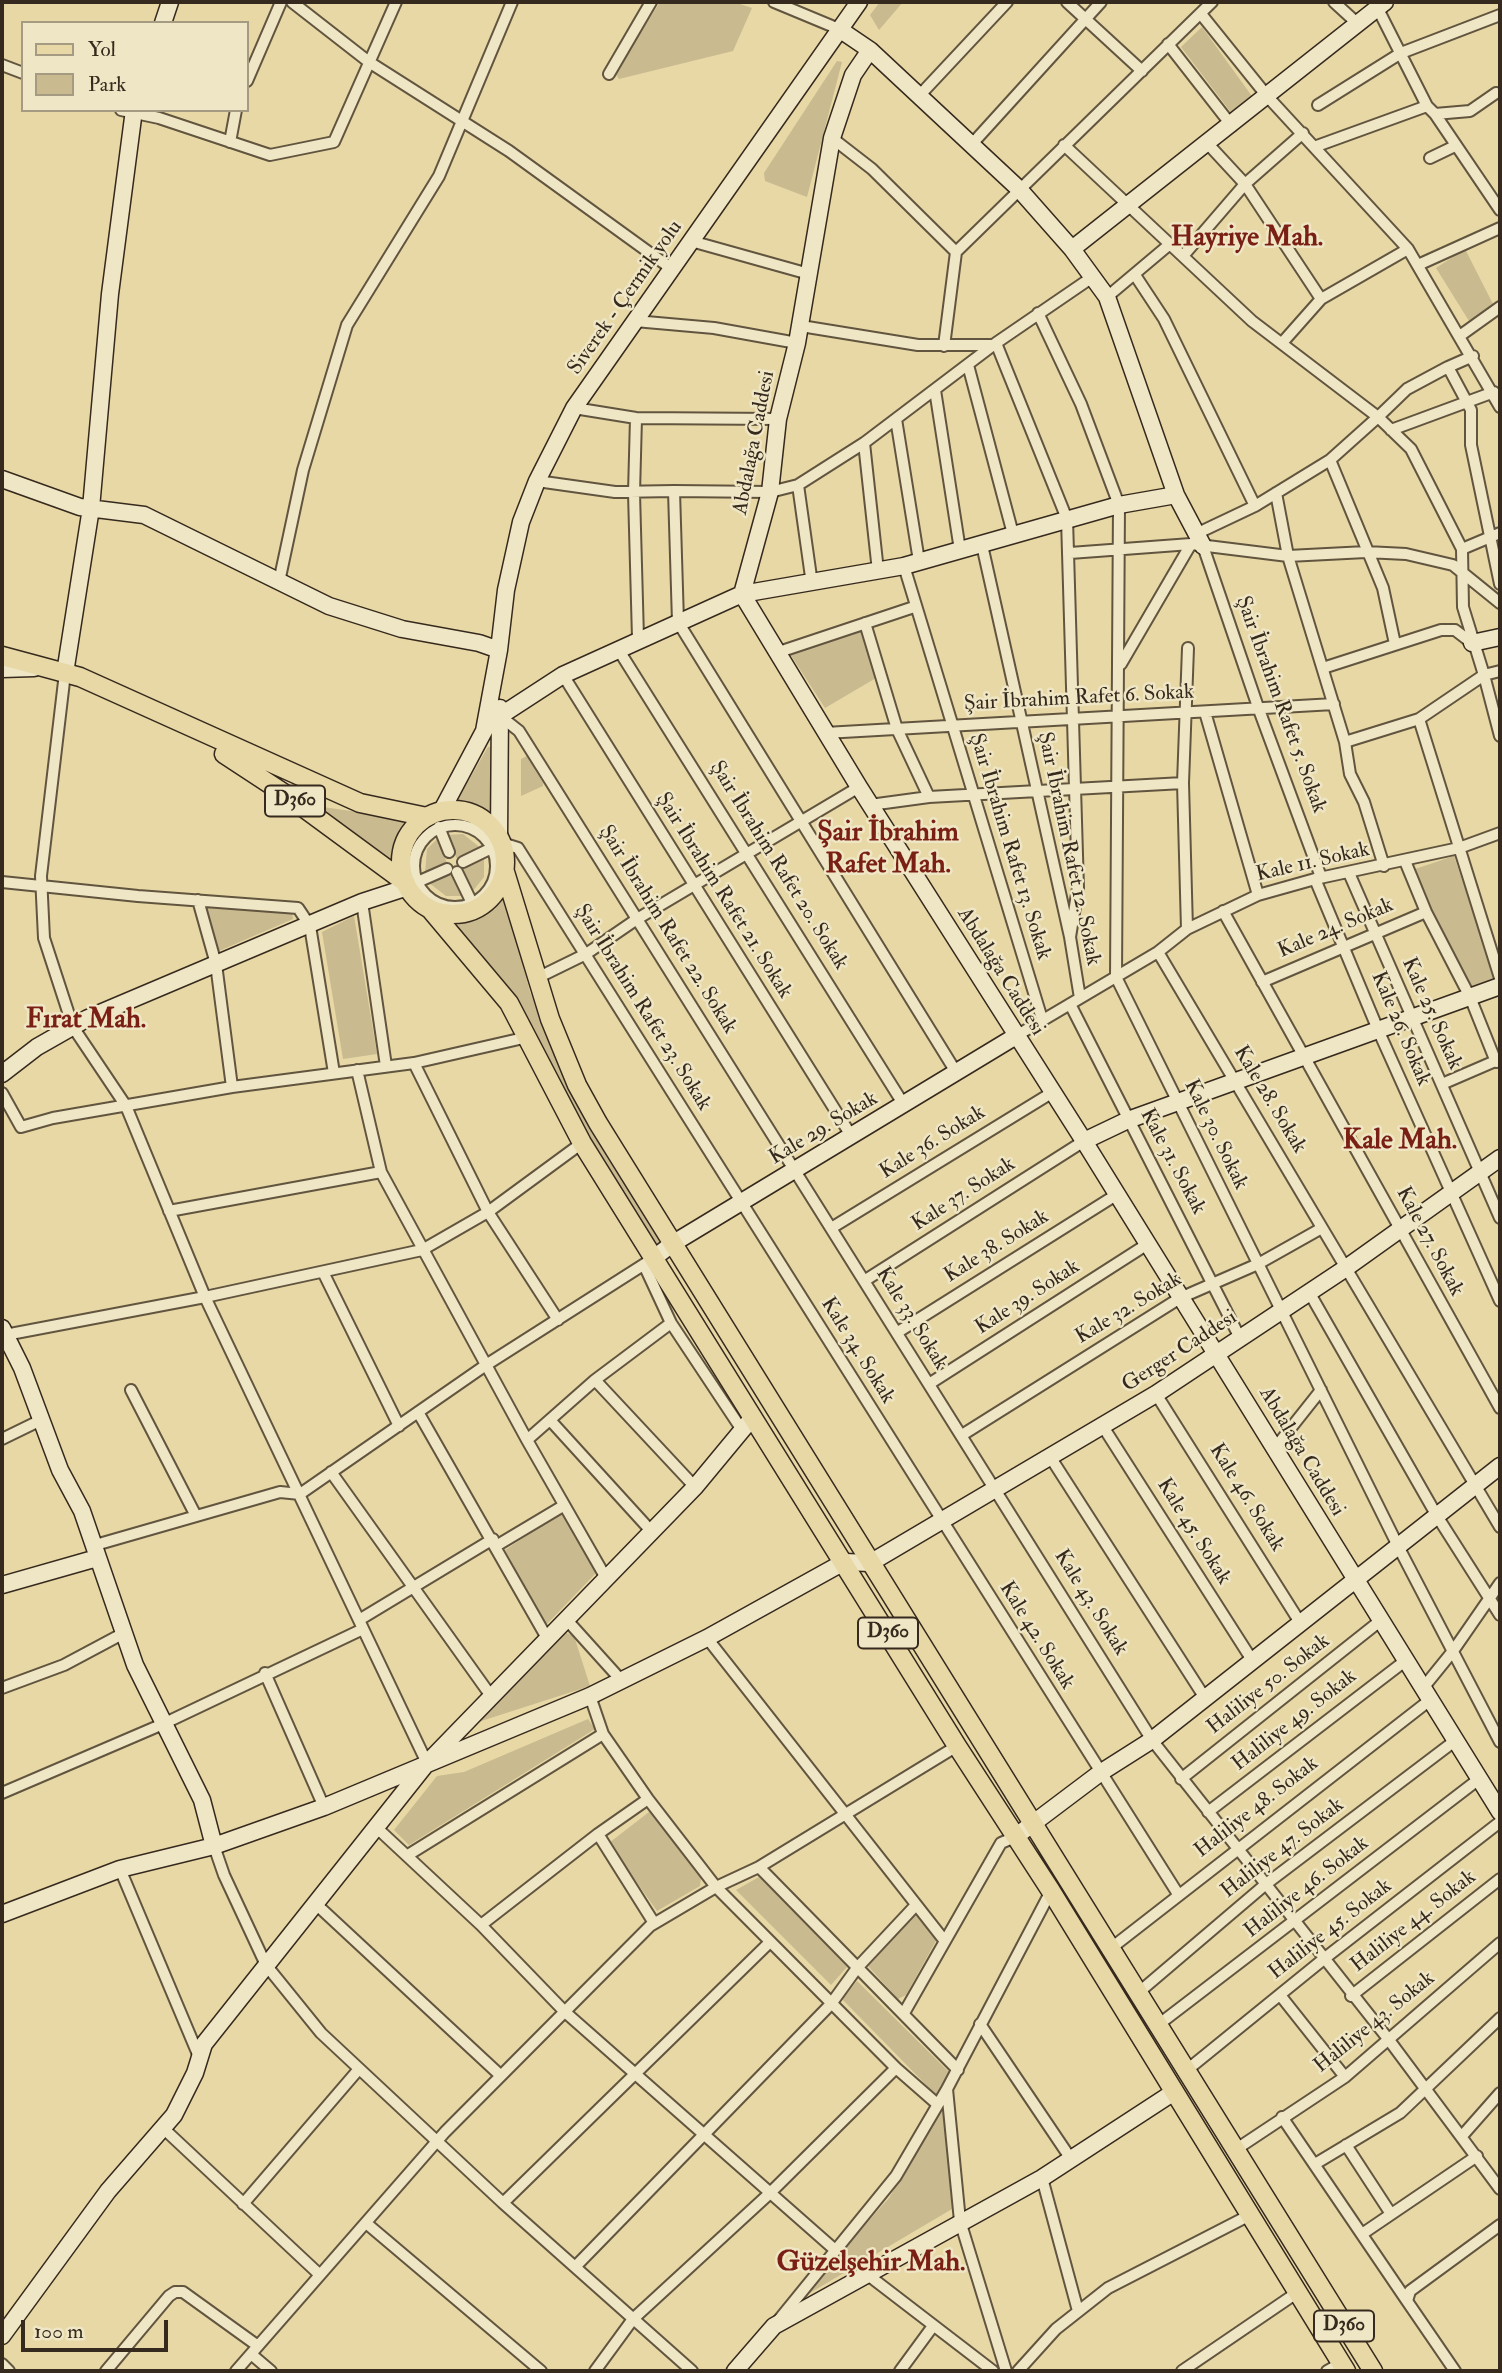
<!DOCTYPE html>
<meta charset="utf-8">
<style>
body{margin:0}
#map{position:relative;width:1502px;height:2373px;overflow:hidden;background:#e7d8a6;font-family:"IM FELL Double Pica",serif}
canvas{display:block}
.frame{position:absolute;inset:0;border:4px solid #36291d;pointer-events:none}
.legend{position:absolute;left:21px;top:21px;width:228px;height:91px;box-sizing:border-box;background:#efe6c5;border:2px solid #a59a82;margin:0;padding:9px 12px;list-style:none;font-size:21px;color:#36291d}
.legend li{display:flex;align-items:center;gap:14px;height:35px}
.legend b{width:35px;border:2px solid #a59a82}
.scale{position:absolute;left:21px;top:2320px;width:147px;height:32px;box-sizing:border-box;border:4px solid #36291d;border-top:0;padding-left:9px;font-size:21px;line-height:24px;white-space:nowrap;color:#36291d;-webkit-text-stroke:5px #efe6c5;paint-order:stroke}
</style>
<div id="map">
<canvas width="1502" height="2373"></canvas>
<div class="frame"></div>
<ul class="legend">
<li><b style="height:9px;background:#e7d8a6"></b>Yol</li>
<li><b style="height:19px;background:#c9ba8f"></b>Park</li>
</ul>
<div class="scale">100 m</div>
</div>
<script>
const ctx = document.querySelector('canvas').getContext('2d');
ctx.lineJoin = 'round';
function fillPath(path, color) {
  ctx.fillStyle = color;
  ctx.fill(path, 'evenodd');
}
function toPath(rows) {
  const path = new Path2D();
  for (const r of rows) {
    if (r.length === 3) {
      path.moveTo(r[0] + r[2], r[1]);
      path.arc(r[0], r[1], r[2], 0, 2 * Math.PI);
      continue;
    }
    path.moveTo(r[0], r[1]);
    for (let i = 2; i < r.length; i += 2) path.lineTo(r[i], r[i + 1]);
  }
  return path;
}
function stroke(path, color, width, dash) {
  ctx.strokeStyle = color;
  ctx.lineWidth = width;
  ctx.lineCap = dash ? 'butt' : 'round';
  ctx.setLineDash(dash || []);
  ctx.stroke(path);
}
function label(font, color, halo, rows, align = 'center') {
  ctx.font = font + ' "IM FELL Double Pica",serif';
  ctx.lineWidth = 5;
  ctx.setLineDash([]);
  ctx.textBaseline = 'middle';
  ctx.strokeStyle = halo;
  ctx.fillStyle = color;
  for (const [text, x, y, turn = 0] of rows) {
    ctx.save();
    ctx.translate(x, y);
    ctx.rotate((+turn || 0) * Math.PI / 180);
    ctx.textAlign = isNaN(turn) ? turn : align;
    if (halo) ctx.strokeText(text, 0, 0);
    ctx.fillText(text, 0, 0);
    ctx.restore();
  }
}
fillPath(toPath([
 [660,2,734,2,752,8,733,51,619,79,615,73],
 [880,2,903,2,879,30,870,15],
 [1202,27,1254,99,1233,115,1181,47],
 [837,61,842,62,807,197,765,181,764,173],
 [1465,249,1494,306,1469,321,1436,268],
 [862,629,876,678,825,708,790,654],
 [488,747,492,747,496,821,484,813,454,806],
 [527,756,543,783,543,786,521,796,521,759],
 [323,807,413,820,398,847,395,871,317,811],
 [463,834,482,849,457,859,446,835],
 [437,839,447,863,425,874,427,849],
 [1454,856,1496,981,1470,990,1429,911,1415,869],
 [484,858,484,877,472,892,461,868],
 [451,873,464,896,446,896,428,882],
 [505,896,530,992,549,1038,661,1239,658,1245,650,1238,454,926,478,919],
 [207,906,292,912,293,919,219,951,205,912],
 [354,916,377,1054,343,1059,322,932],
 [561,1513,596,1573,546,1625,505,1550],
 [564,1632,574,1636,590,1686,472,1724],
 [588,1719,595,1729,409,1845,394,1830,437,1776,464,1772],
 [649,1812,656,1816,701,1878,700,1886,657,1911,609,1843],
 [759,1877,847,1967,831,1985,736,1890],
 [916,1914,937,1939,906,1995,898,1999,868,1966],
 [857,1981,950,2073,937,2096,842,1999],
 [944,2104,952,2209,798,2300,889,2198]
]), '#c9ba8f');
const street = toPath([
 [292,2,369,62,509,151,672,269],
 [774,2,839,29],
 [1067,2,1142,71],
 [1334,2,1358,24],
 [1378,9,1427,106,1435,114,1500,210],
 [1201,14,1267,96,1408,249,1500,407],
 [1168,44,1232,126],
 [2,65,23,73],
 [609,74,651,2],
 [247,81,281,2],
 [919,96,1007,2],
 [1318,105,1401,53,1500,15],
 [121,110,159,118,270,155,334,142,396,2],
 [1435,114,1470,111,1496,93],
 [832,138,872,169,956,252],
 [230,142,236,110],
 [972,144,1101,2],
 [1208,144,1245,184,1321,299],
 [1064,145,1252,321,1378,417,1407,389,1448,367],
 [1314,147,1427,106],
 [1430,158,1455,146],
 [691,241,809,274],
 [1183,256,1245,184,1303,133],
 [1418,265,1500,228],
 [1135,275,1164,319,1255,506],
 [1107,297,1170,244],
 [1038,313,1081,404,1119,505,1116,977,1399,1548,1500,1742],
 [635,321,714,328,797,343],
 [801,326,918,345,994,345],
 [1461,335,1500,307],
 [996,343,1067,519,1078,888,1070,937],
 [1282,343,1321,299,1408,249],
 [944,346,956,252,1212,2],
 [1473,356,1448,367,1471,410,1471,445,1500,584],
 [968,365,1013,534],
 [935,390,960,550],
 [574,408,636,418,778,419],
 [636,418,634,493,638,638],
 [896,419,919,561],
 [1391,430,1494,392],
 [864,443,878,571],
 [537,481,615,492,674,491,678,622,956,1072],
 [798,485,812,584],
 [674,491,770,492,798,485,864,443,996,343,1091,278],
 [1276,493,1288,556,1345,742,1350,774,1364,802,1384,866],
 [1198,533,1255,506,1330,460],
 [982,545,1070,937,1080,998],
 [1203,546,1258,707,1321,877],
 [1462,549,1500,533],
 [1070,553,1191,544,1288,556,1366,552,1406,554,1453,565,1500,603],
 [904,566,1042,1019],
 [279,582,303,470,347,325,439,176,512,2],
 [865,623,897,729,929,797],
 [618,649,904,1105],
 [776,653,914,607],
 [1121,664,1191,544],
 [1323,668,1441,630,1455,630,1472,643],
 [1500,671,1484,675,1500,736],
 [65,673,41,876,44,938,73,1027,126,1106,205,1297,427,1763],
 [563,675,852,1137],
 [1205,712,1258,895],
 [1419,719,1500,978],
 [497,720,500,716,519,731,1152,1740,1389,2040,1500,2189],
 [825,733,1334,704],
 [1345,742,1419,719,1484,675,1463,607,1462,549,1411,449,1378,417,1330,460,1383,588,1395,644],
 [870,805,929,797,1183,783],
 [455,866,41],
 [439,827,449,852],
 [1405,861,1426,912,1470,997,1496,1062],
 [463,862,502,843,518,848,1178,1894],
 [457,872,472,903],
 [1349,873,1500,1218],
 [1315,879,1379,1032,1500,1301],
 [2,882,138,896,298,908,310,926,334,1073],
 [413,884,447,869],
 [198,900,216,964,232,1087],
 [362,902,386,1066],
 [1223,911,1500,1408],
 [1187,929,1183,783,1188,648],
 [1158,952,1500,1527],
 [537,978,586,954,637,919,859,787],
 [1262,982,1426,912],
 [1070,1004,1240,1338],
 [1016,1036,1158,952,1187,929,1258,895,1315,879,1459,848,1500,833],
 [414,1063,488,1212,558,1320],
 [357,1070,381,1172,527,1440,606,1578],
 [1442,1084,1500,1059],
 [2,1093,21,1127,53,1118,232,1087,414,1063,528,1037],
 [169,1211,381,1172],
 [833,1227,1053,1092],
 [644,1265,671,1323,742,1430],
 [323,1272,399,1426],
 [864,1281,1084,1141],
 [1309,1292,1437,1516,1500,1615],
 [898,1332,1116,1195],
 [5,1335,205,1297,422,1250,488,1212,582,1143],
 [595,1380,695,1487],
 [929,1384,1146,1245],
 [131,1390,196,1516],
 [1156,1394,1301,1624],
 [418,1412,547,1638],
 [550,1420,652,1532],
 [1102,1425,1252,1660],
 [962,1435,1180,1298,1258,1264,1322,1228],
 [2,1439,41,1420],
 [527,1440,595,1380,671,1323],
 [1275,1448,1321,1390],
 [1049,1455,1205,1698],
 [331,1472,491,1696],
 [92,1546,280,1492,300,1494,486,1365,654,1258],
 [496,1546,563,1506],
 [566,1619,621,1680],
 [359,1620,493,1539],
 [707,1638,944,1940],
 [265,1673,324,1807],
 [2,1688,64,1665,124,1633],
 [1423,1688,1453,1651,1500,1583],
 [590,1696,603,1734,648,1799,716,1887,896,2068,936,2103],
 [1181,1779,1380,1621],
 [2,1793,163,1724,363,1629],
 [1208,1812,1405,1661],
 [377,1828,481,1925,565,2012,834,2249],
 [598,1834,654,1923],
 [214,1846,224,1875,266,1965,321,2033,503,2203,692,2371],
 [408,1855,603,1734],
 [759,1867,958,2070],
 [120,1869,200,2059],
 [317,1905,500,2075],
 [481,1925,598,1834,648,1799],
 [1110,1949,1430,1700],
 [1138,1993,1266,1884,1456,1740],
 [1280,1995,1345,2077],
 [1351,1996,1500,1879],
 [904,2013,1001,1843,1015,1837],
 [980,2024,1071,2159],
 [1158,2025,1479,1779],
 [1187,2070,1325,1958,1500,1822],
 [947,2089,960,2221,1006,2371],
 [1282,2117,1407,2301],
 [163,2128,320,2275],
 [1462,2136,1500,2093],
 [1346,2145,1391,2214],
 [1235,2150,1345,2077,1500,1943],
 [1315,2164,1400,2113,1500,2018],
 [1042,2178,1078,2311],
 [503,2203,770,1942],
 [243,2204,359,2069],
 [366,2223,541,2371],
 [1362,2234,1477,2156],
 [575,2267,831,2004,857,1968,916,1905],
 [868,2275,993,2371],
 [778,2321,896,2176,947,2089,1051,1891],
 [251,2354,271,2371],
 [2,2364,9,2371],
 [106,2371,169,2296,175,2292,183,2292,258,2346],
 [236,2371,445,2132,650,1926,716,1887,759,1867,957,1746],
 [595,2371,633,2319,769,2194,896,2068],
 [900,2371,933,2326],
 [1018,2371,1056,2329,1108,2288,1250,2215],
 [1182,2371,1298,2292],
 [1327,2371,1341,2363],
 [1455,2371,1407,2301,1410,2291,1500,2225]
]);
const secondary = toPath([
 [163,23,170,2],
 [839,29,870,50,1019,189,1072,249,1107,297,1176,495,1203,546],
 [870,50,853,75,832,138,797,343,778,419,770,492,742,594,859,787,1084,1141,1500,1812],
 [1072,249,1385,2],
 [2,479,80,507,144,515,329,606,402,629,479,643,499,650],
 [1472,643,1500,637],
 [2,669,34,668],
 [65,673,91,508,110,294,134,110],
 [500,716,563,675,742,594,904,566,1119,505,1176,495],
 [441,812,484,731,499,650,506,590,521,522,537,481,574,408,859,2],
 [499,837,500,708],
 [2,1074,37,1047,88,1018,362,902,408,887],
 [1084,1141,1128,1120,1500,986],
 [654,1258,672,1244,1016,1036],
 [2,1328,22,1368,60,1470,82,1511,135,1665,202,1800,214,1846],
 [2,1585,97,1558],
 [1015,1837,1100,1773,1152,1740,1500,1466],
 [2,1914,120,1869,214,1846,324,1807,590,1696,707,1638,844,1562,870,1563,1156,1394,1346,1268,1500,1158],
 [2,2336,108,2191,174,2115,195,2073,204,2044,427,1763,695,1487,753,1417],
 [735,2371,774,2326,1042,2178,1174,2092]
]);
const primary = toPath([
 [2,656,80,677,360,803,427,817],
 [224,754,285,794,406,883],
 [453,862,52],
 [505,872,550,1019,577,1085,598,1123,1373,2371],
 [430,909,509,1003,582,1143,957,1746,1051,1891,1346,2371]
]);
stroke(street, '#62553f', 14);
stroke(secondary, '#36291d', 19);
stroke(primary, '#36291d', 21);
stroke(street, '#efe6c5', 10);
stroke(secondary, '#efe6c5', 16);
stroke(primary, '#e7d8a6', 18);
for (const [x, y, w] of [
 [295,801,60],
 [888,1633,60],
 [1344,2326,60]
]) {
  const box = new Path2D();
  box.roundRect(x - w / 2, y - 15.5, w, 31, 5);
  ctx.fillStyle = '#efe6c5';
  ctx.fill(box);
  stroke(box, '#36291d', 2);
}
label('bold 19px', '#36291d', null, [
 ["D360",295,801],
 ["D360",888,1633],
 ["D360",1344,2326]
]);
label('21px', '#36291d', '#efe6c5', [
 ["Siverek - Çermik yolu",626,298,-55],
 ["Abdalağa Caddesi",755,443,-79],
 ["Şair İbrahim Rafet 6. Sokak",1079,699,-3],
 ["Şair İbrahim Rafet 5. Sokak",1280,705,70],
 ["Şair İbrahim Rafet 13. Sokak",1009,847,73],
 ["Şair İbrahim Rafet 12. Sokak",1068,849,78],
 ["Kale 11. Sokak",1313,863,-13],
 ["Şair İbrahim Rafet 20. Sokak",778,866,58],
 ["Şair İbrahim Rafet 21. Sokak",723,896,58],
 ["Kale 24. Sokak",1336,929,-23],
 ["Şair İbrahim Rafet 22. Sokak",667,930,58],
 ["Abdalağa Caddesi",1000,972,58],
 ["Şair İbrahim Rafet 23. Sokak",642,1008,58],
 ["Kale 25. Sokak",1431,1014,66],
 ["Kale 26. Sokak",1400,1029,67],
 ["Kale 28. Sokak",1269,1100,59],
 ["Kale 29. Sokak",824,1129,-31],
 ["Kale 30. Sokak",1215,1135,64],
 ["Kale 36. Sokak",933,1143,-32],
 ["Kale 31. Sokak",1172,1162,62],
 ["Kale 37. Sokak",964,1195,-33],
 ["Kale 27. Sokak",1429,1242,62],
 ["Kale 38. Sokak",997,1247,-32],
 ["Kale 39. Sokak",1028,1298,-33],
 ["Kale 32. Sokak",1129,1309,-31],
 ["Kale 33. Sokak",911,1319,58],
 ["Kale 34. Sokak",857,1351,58],
 ["Gerger Caddesi",1180,1352,-33],
 ["Abdalağa Caddesi",1301,1452,59],
 ["Kale 46. Sokak",1246,1498,58],
 ["Kale 45. Sokak",1193,1532,58],
 ["Kale 43. Sokak",1090,1603,58],
 ["Kale 42. Sokak",1036,1636,58],
 ["Haliliye 50. Sokak",1269,1685,-38],
 ["Haliliye 49. Sokak",1295,1721,-38],
 ["Haliliye 48. Sokak",1257,1808,-38],
 ["Haliliye 47. Sokak",1283,1849,-38],
 ["Haliliye 46. Sokak",1307,1888,-38],
 ["Haliliye 44. Sokak",1414,1922,-38],
 ["Haliliye 45. Sokak",1331,1930,-38],
 ["Haliliye 43. Sokak",1375,2023,-39]
]);
label('bold 28px', '#7a1f14', '#efe6c5', [
 ["Hayriye Mah.",1247,239],
 ["Şair İbrahim",888,834],
 ["Rafet Mah.",888,866],
 ["Fırat Mah.",86,1021],
 ["Kale Mah.",1400,1142],
 ["Güzelşehir Mah.",871,2264]
]);
</script>
